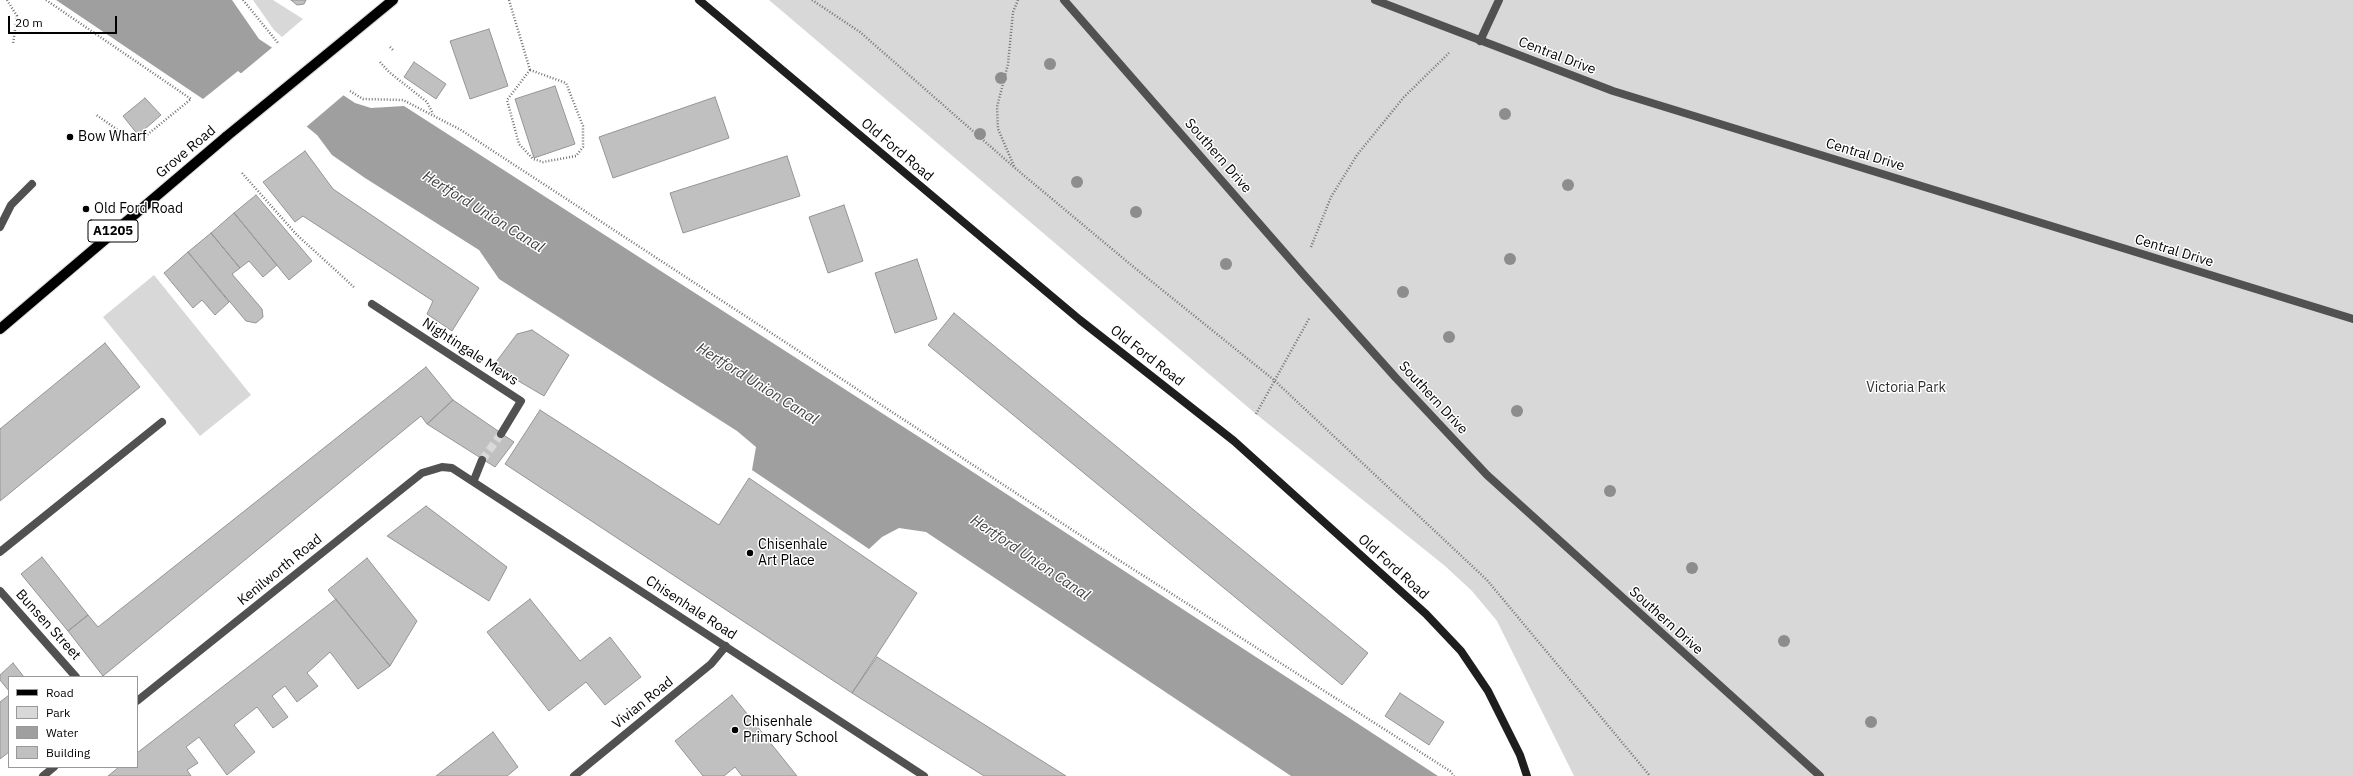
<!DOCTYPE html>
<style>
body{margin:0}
#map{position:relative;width:2353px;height:776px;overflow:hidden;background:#fff;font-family:"IBM Plex Sans",sans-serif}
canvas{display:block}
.legend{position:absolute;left:8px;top:676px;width:130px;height:92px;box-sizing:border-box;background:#fff;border:1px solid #999;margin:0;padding:5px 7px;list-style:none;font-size:12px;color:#000}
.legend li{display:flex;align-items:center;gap:8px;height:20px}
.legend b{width:20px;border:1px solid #999}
.scale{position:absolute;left:8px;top:16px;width:109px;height:18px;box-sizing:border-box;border:2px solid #000;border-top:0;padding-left:5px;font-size:12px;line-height:14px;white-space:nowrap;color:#000;-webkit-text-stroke:3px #fff;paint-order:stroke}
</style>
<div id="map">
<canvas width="2353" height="776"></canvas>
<ul class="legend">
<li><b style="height:5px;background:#000"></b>Road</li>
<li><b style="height:11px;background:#d8d8d8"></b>Park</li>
<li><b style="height:11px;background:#9f9f9f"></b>Water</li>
<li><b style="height:11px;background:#c0c0c0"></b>Building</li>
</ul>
<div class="scale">20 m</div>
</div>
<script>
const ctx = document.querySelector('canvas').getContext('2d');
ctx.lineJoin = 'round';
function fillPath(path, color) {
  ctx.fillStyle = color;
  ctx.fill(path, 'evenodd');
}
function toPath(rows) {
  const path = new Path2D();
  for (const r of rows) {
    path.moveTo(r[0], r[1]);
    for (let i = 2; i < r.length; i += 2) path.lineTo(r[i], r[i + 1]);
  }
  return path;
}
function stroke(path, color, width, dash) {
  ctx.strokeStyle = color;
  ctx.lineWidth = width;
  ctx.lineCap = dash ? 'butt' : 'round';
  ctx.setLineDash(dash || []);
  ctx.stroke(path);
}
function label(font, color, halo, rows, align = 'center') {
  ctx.font = font + ' "IBM Plex Sans",sans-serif';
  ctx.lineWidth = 3;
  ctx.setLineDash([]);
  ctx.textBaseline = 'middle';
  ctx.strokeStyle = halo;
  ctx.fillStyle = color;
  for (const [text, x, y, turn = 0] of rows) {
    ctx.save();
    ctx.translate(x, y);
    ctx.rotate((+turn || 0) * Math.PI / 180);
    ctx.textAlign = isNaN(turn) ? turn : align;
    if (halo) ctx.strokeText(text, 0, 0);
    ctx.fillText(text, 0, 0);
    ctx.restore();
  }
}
fillPath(toPath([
 [253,0,273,0,303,19,282,37,274,30],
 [769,0,2353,0,2353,776,1574,776,1497,621,1472,591,1445,566,1256,414],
 [154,275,251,395,200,436,103,317]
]), '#d8d8d8');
fillPath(toPath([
 [56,0,232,0,259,39,355,103,371,108,404,106,930,444,1438,776,1291,776,926,532,899,528,882,537,869,549,752,470,756,447,737,431,499,279,479,250,365,178,332,155,317,135,238,71,203,99]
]), '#9f9f9f');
fillPath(toPath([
 [274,46,345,94,305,128,239,75]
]), '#fff');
const building = toPath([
 [291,0,306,0,304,4,297,5,291,0],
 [489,29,508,86,470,99,450,41,489,29],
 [414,62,446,84,436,99,404,77,414,62],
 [555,86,575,144,534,158,515,99,555,86],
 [715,97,729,138,613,178,599,137,715,97],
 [145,98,161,115,138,135,123,116,145,98],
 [305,151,333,189,479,288,452,331,427,314,433,301,303,216,295,222,263,182,305,151],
 [787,156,800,196,683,233,670,193,787,156],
 [256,195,312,261,289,280,234,213,256,195],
 [844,205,863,261,828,273,809,217,844,205],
 [234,213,277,265,263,277,249,261,240,268,211,233,234,213],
 [211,233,240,268,232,274,262,309,263,317,256,323,246,321,188,252,211,233],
 [188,252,229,302,215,315,202,300,193,308,164,273,188,252],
 [917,259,937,319,895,333,875,273,917,259],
 [954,313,1368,653,1342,685,928,345,954,313],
 [532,330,569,355,544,396,493,366,517,334,532,330],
 [105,343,140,387,0,501,0,429,105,343],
 [426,367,453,400,427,424,421,416,103,676,68,631,88,615,98,627,426,367],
 [453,400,514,442,495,467,427,424,453,400],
 [540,410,719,525,749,478,917,593,852,693,505,464,540,410],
 [426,506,507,567,489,601,387,536,426,506],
 [42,557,88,615,68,631,21,574,42,557],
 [367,558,417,621,390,666,328,590,367,558],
 [336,599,390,666,358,689,330,652,307,673,318,686,297,702,285,686,272,696,288,717,273,728,257,707,234,725,255,752,227,775,199,737,186,747,198,763,187,770,191,776,108,776,119,767,137,767,137,753,336,599],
 [530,599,580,661,610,637,641,677,605,705,586,682,549,711,487,632,530,599],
 [877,657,1066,776,984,776,852,693,877,657],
 [13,663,24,677,9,677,9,691,0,680,0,675,13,663],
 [1400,693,1444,722,1429,745,1385,716,1400,693],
 [9,695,9,752,0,759,0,702,9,695],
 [732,695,797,776,742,776,735,767,724,776,703,776,675,741,732,695],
 [493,732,518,767,507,776,436,776,493,732]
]);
fillPath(building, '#c0c0c0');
stroke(building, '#959595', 1);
stroke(toPath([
 [482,460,501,434]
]), '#d9d9d9', 8, [8, 4]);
const primary = toPath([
 [348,37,393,0],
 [0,329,227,136]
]);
stroke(primary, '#dbdbdb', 12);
stroke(toPath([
 [7,0,17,16,13,44],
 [46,0,191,99,142,139,132,140,95,114],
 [243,0,278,43],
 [509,0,530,70],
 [812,0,860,32,1015,168,1130,264,1274,380,1487,580,1650,776],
 [390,47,394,51],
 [380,62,389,72,427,102,433,114],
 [530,70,566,83,583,126,583,147,576,156,543,162,533,159,519,144,507,100,530,70],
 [350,91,363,99,403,100,461,130,1103,550,1450,771,1454,776],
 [1014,166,998,129,997,107,1008,64,1013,12,1018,0],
 [242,173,297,235,355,288],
 [1311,247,1331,197,1357,155,1404,97,1449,53],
 [1256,414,1310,317]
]), '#737373', 2.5, [1, 2]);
stroke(toPath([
 [1480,41,1499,0],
 [0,227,11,205,32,184],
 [0,552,162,422]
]), '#515151', 8);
stroke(toPath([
 [1064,0,1304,275,1396,378,1487,475,1820,776],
 [1375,0,1613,91,2353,319],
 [372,304,521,401,501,434],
 [474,480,482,460],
 [0,591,76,677],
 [137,701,422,473,442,467,452,468,924,776],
 [43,776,54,767],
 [574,776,711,664,726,646]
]), '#515151', 8);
stroke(toPath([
 [699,0,1080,320,1234,441,1426,614,1461,651,1488,691,1520,755,1527,776]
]), '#1e1e1e', 8);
stroke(primary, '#000', 10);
const primaryBridge = toPath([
 [227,136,348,37]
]);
stroke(primaryBridge, '#dbdbdb', 12, []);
stroke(primaryBridge, '#000', 10);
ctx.fillStyle = '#8d8d8d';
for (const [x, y] of [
 [1050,64],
 [1001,78],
 [1505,114],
 [980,134],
 [1077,182],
 [1568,185],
 [1136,212],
 [1510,259],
 [1226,264],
 [1403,292],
 [1449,337],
 [1517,411],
 [1610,491],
 [1692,568],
 [1784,641],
 [1871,722]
]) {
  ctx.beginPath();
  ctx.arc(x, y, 6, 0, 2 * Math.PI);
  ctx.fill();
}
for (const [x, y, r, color] of [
 [70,137,4,"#000"],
 [86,209,4,"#000"],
 [750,553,4,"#000"],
 [735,730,4,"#000"]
]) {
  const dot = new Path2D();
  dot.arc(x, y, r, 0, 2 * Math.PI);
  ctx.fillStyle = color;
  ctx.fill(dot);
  stroke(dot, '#fff', 1.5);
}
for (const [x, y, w] of [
 [113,231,50]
]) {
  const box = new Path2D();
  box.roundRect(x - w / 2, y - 11, w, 22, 3);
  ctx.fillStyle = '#fff';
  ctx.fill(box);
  stroke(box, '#000', 1);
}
label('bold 13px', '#000', null, [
 ["A1205",113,231]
]);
label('14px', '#000', '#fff', [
 ["Central Drive",1557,56,21],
 ["Old Ford Road",897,150,40],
 ["Grove Road",186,152,-40],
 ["Central Drive",1865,155,17],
 ["Southern Drive",1218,156,49],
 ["Central Drive",2174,251,17],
 ["Nightingale Mews",470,352,33],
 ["Old Ford Road",1147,356,38],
 ["Southern Drive",1433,398,47],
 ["Old Ford Road",1393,567,42],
 ["Kenilworth Road",280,570,-39],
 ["Chisenhale Road",691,608,33],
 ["Southern Drive",1666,621,42],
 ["Bunsen Street",48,625,48],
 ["Vivian Road",643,703,-39]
]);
label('14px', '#000', '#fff', [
 ["Bow Wharf",78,137],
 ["Old Ford Road",94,209],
 ["Chisenhale",758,545],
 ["Art Place",758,561],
 ["Chisenhale",743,722],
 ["Primary School",743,738]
], 'left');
label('14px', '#2f2f2f', '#fff', [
 ["Victoria Park",1906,388]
]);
label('italic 15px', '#404040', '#fff', [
 ["Hertford Union Canal",483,212,32],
 ["Hertford Union Canal",757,384,32],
 ["Hertford Union Canal",1030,558,34]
]);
</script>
